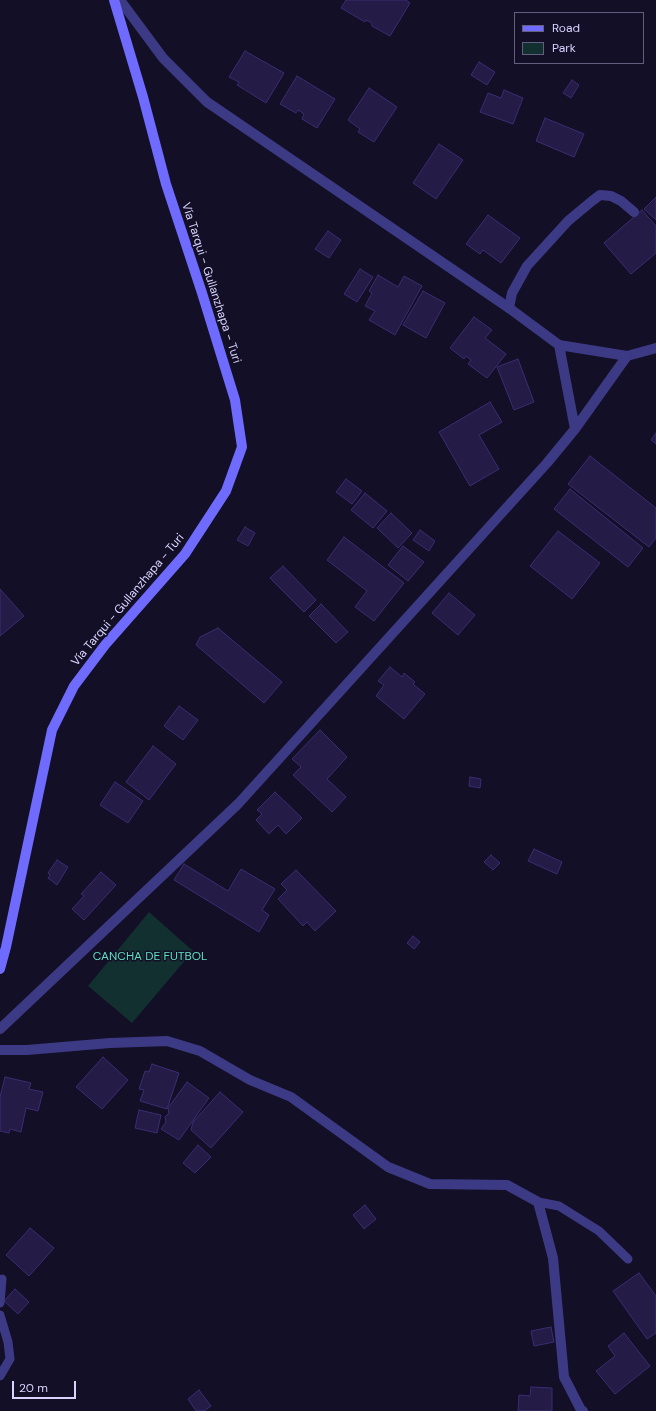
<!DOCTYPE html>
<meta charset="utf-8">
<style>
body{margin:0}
#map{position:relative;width:656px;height:1411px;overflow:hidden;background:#130f26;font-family:"DM Sans",sans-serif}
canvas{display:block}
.legend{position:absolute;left:514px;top:12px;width:130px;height:52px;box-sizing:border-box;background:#130f26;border:1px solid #625e7d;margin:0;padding:5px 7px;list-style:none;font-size:12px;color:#d9d4ff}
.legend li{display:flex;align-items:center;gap:8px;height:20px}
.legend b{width:20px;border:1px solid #625e7d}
.scale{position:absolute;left:12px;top:1381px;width:64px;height:18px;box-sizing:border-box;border:2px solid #d9d4ff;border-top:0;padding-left:5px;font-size:12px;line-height:14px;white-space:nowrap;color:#d9d4ff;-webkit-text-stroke:3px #130f26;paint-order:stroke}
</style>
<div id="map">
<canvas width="656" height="1411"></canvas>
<ul class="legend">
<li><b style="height:5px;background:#6f6bff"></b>Road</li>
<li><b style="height:11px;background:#12302f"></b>Park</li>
</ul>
<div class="scale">20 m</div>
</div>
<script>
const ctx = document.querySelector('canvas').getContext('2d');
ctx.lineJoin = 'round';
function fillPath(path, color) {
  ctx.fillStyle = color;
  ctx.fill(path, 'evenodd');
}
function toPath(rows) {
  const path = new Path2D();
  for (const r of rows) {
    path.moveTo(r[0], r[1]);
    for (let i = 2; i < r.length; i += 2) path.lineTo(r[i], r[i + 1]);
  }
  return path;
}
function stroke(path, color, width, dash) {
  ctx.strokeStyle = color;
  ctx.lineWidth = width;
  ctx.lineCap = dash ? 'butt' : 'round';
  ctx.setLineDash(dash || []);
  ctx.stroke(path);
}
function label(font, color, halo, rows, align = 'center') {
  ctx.font = font + ' "DM Sans",sans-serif';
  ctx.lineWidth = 3;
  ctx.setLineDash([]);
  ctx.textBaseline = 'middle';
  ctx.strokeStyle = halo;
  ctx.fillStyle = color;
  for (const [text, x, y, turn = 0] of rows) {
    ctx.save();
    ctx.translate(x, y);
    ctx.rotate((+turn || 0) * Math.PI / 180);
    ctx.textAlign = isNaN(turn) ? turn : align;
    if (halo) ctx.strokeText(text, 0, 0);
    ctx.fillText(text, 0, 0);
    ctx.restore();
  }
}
fillPath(toPath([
 [149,912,193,951,132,1023,88,986]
]), '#12302f');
const building = toPath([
 [346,0,406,0,410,3,390,36,372,26,372,23,366,20,365,22,341,8,346,0],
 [245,51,284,73,266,103,237,85,239,82,229,77,245,51],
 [479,62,495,72,487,85,471,75,479,62],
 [297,76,335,99,317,128,302,119,304,114,298,110,296,113,280,104,297,76],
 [572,80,579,85,571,98,563,93,572,80],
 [369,88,397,107,374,142,358,132,360,129,348,120,369,88],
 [504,90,523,98,513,124,480,112,488,93,501,98,504,90],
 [545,118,584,134,574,157,536,141,545,118],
 [439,144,463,160,436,199,413,183,439,144],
 [656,197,656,220,644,209,656,197],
 [642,210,656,226,656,253,631,274,604,243,642,210],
 [488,215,520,238,501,263,483,250,480,254,466,244,488,215],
 [328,231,341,240,329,258,315,249,328,231],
 [360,269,373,277,357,302,344,294,360,269],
 [378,275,398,287,404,276,422,286,395,335,369,320,375,311,365,306,372,293,369,291,378,275],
 [423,291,445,303,426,338,403,325,423,291],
 [474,317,492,330,485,338,506,354,487,378,468,364,471,360,466,356,464,359,450,348,474,317],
 [518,359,534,402,514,410,497,367,518,359],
 [490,402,502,422,479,435,499,469,470,486,439,432,490,402],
 [656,433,656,444,651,440,656,433],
 [590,456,656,508,656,538,649,547,568,484,590,456],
 [346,479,362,491,352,504,336,492,346,479],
 [570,489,643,548,628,567,554,509,570,489],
 [365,493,387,511,373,528,351,510,365,493],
 [391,513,412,533,398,548,377,528,391,513],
 [245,527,255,533,248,546,237,540,245,527],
 [420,530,435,541,429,551,413,540,420,530],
 [558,531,600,563,572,599,530,566,558,531],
 [344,537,404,583,374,621,355,607,367,591,327,560,344,537],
 [403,546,424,562,408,581,388,565,403,546],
 [283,566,316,600,304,612,270,578,283,566],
 [0,589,24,616,0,636,0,589],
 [449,593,475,615,458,635,432,613,449,593],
 [321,604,348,632,336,643,309,616,321,604],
 [218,628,282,682,264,703,196,645,200,637,218,628],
 [390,667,402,677,404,673,415,682,413,684,425,694,404,719,376,696,384,685,378,681,390,667],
 [179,706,198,720,183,740,164,726,179,706],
 [320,730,347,757,327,779,346,797,332,812,293,775,301,767,292,759,320,730],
 [153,746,176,764,149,800,126,782,153,746],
 [470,777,481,779,480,788,469,786,470,777],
 [115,782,143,801,128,823,100,805,115,782],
 [275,792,302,818,286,834,278,825,269,834,256,820,262,814,257,810,275,792],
 [534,849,562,862,557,874,528,861,534,849],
 [491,855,500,863,493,870,484,862,491,855],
 [57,860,68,867,57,885,48,878,50,875,48,873,57,860],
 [184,864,228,891,241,869,275,889,262,910,269,915,259,932,174,880,184,864],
 [296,870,336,911,315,931,307,922,303,926,278,899,287,890,281,884,296,870],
 [101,872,116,885,84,920,72,909,84,896,81,894,101,872],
 [413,936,420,942,414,949,407,943,413,936],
 [103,1057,128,1080,102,1109,76,1087,103,1057],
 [152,1064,179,1073,167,1109,140,1101,144,1090,139,1089,145,1071,149,1072,152,1064],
 [5,1077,31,1083,29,1089,43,1092,38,1111,26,1108,21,1132,10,1129,9,1133,0,1131,0,1097,5,1077],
 [187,1082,209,1098,179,1140,161,1129,166,1122,165,1117,169,1113,168,1108,187,1082],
 [220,1092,243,1112,211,1148,191,1130,193,1122,220,1092],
 [139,1110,161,1115,157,1133,135,1128,139,1110],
 [198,1145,211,1157,195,1173,183,1163,198,1145],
 [365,1205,376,1219,364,1229,353,1215,365,1205],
 [30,1228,54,1248,29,1276,6,1255,30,1228],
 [639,1273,656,1296,656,1333,647,1339,613,1291,639,1273],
 [15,1289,29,1302,18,1314,4,1301,15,1289],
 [551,1327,554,1342,534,1346,531,1331,551,1327],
 [624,1333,650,1366,615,1394,596,1371,615,1356,608,1346,624,1333],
 [531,1387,552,1388,552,1411,518,1411,519,1395,530,1396,531,1387],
 [199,1390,211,1406,204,1411,196,1411,188,1399,199,1390]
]);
fillPath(building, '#241b47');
stroke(building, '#3b2d73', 1);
stroke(toPath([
 [538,1202,559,1206,599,1231,628,1259],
 [0,1303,2,1279],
 [0,1315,8,1342,10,1359,0,1376]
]), '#3d3a85', 9);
stroke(toPath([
 [509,308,512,293,527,266,568,221,592,201,600,195,611,196,621,201,634,212],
 [627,356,656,348],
 [0,1050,27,1050,110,1043,167,1041,200,1051,250,1080,291,1097,388,1167,430,1184,507,1185,538,1202,553,1258,564,1377,581,1410,583,1411]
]), '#3d3a85', 10);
stroke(toPath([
 [559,345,575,429],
 [0,1029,238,804,547,463,575,429,627,356,559,345,509,308,207,102,163,58,120,0]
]), '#3d3a85', 10);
stroke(toPath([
 [0,969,6,947,52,730,74,686,105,645,185,554,226,491,242,447,235,400,202,293,166,184,143,97,114,0]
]), '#6f6bff', 10);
label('12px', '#d9d4ff', '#130f26', [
 ["Vía Tarqui - Gullanzhapa - Turi",211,283,72],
 ["Vía Tarqui - Gullanzhapa - Turi",128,600,-50]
]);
label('12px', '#5fe0c0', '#130f26', [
 ["CANCHA DE FUTBOL",150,957]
]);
</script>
